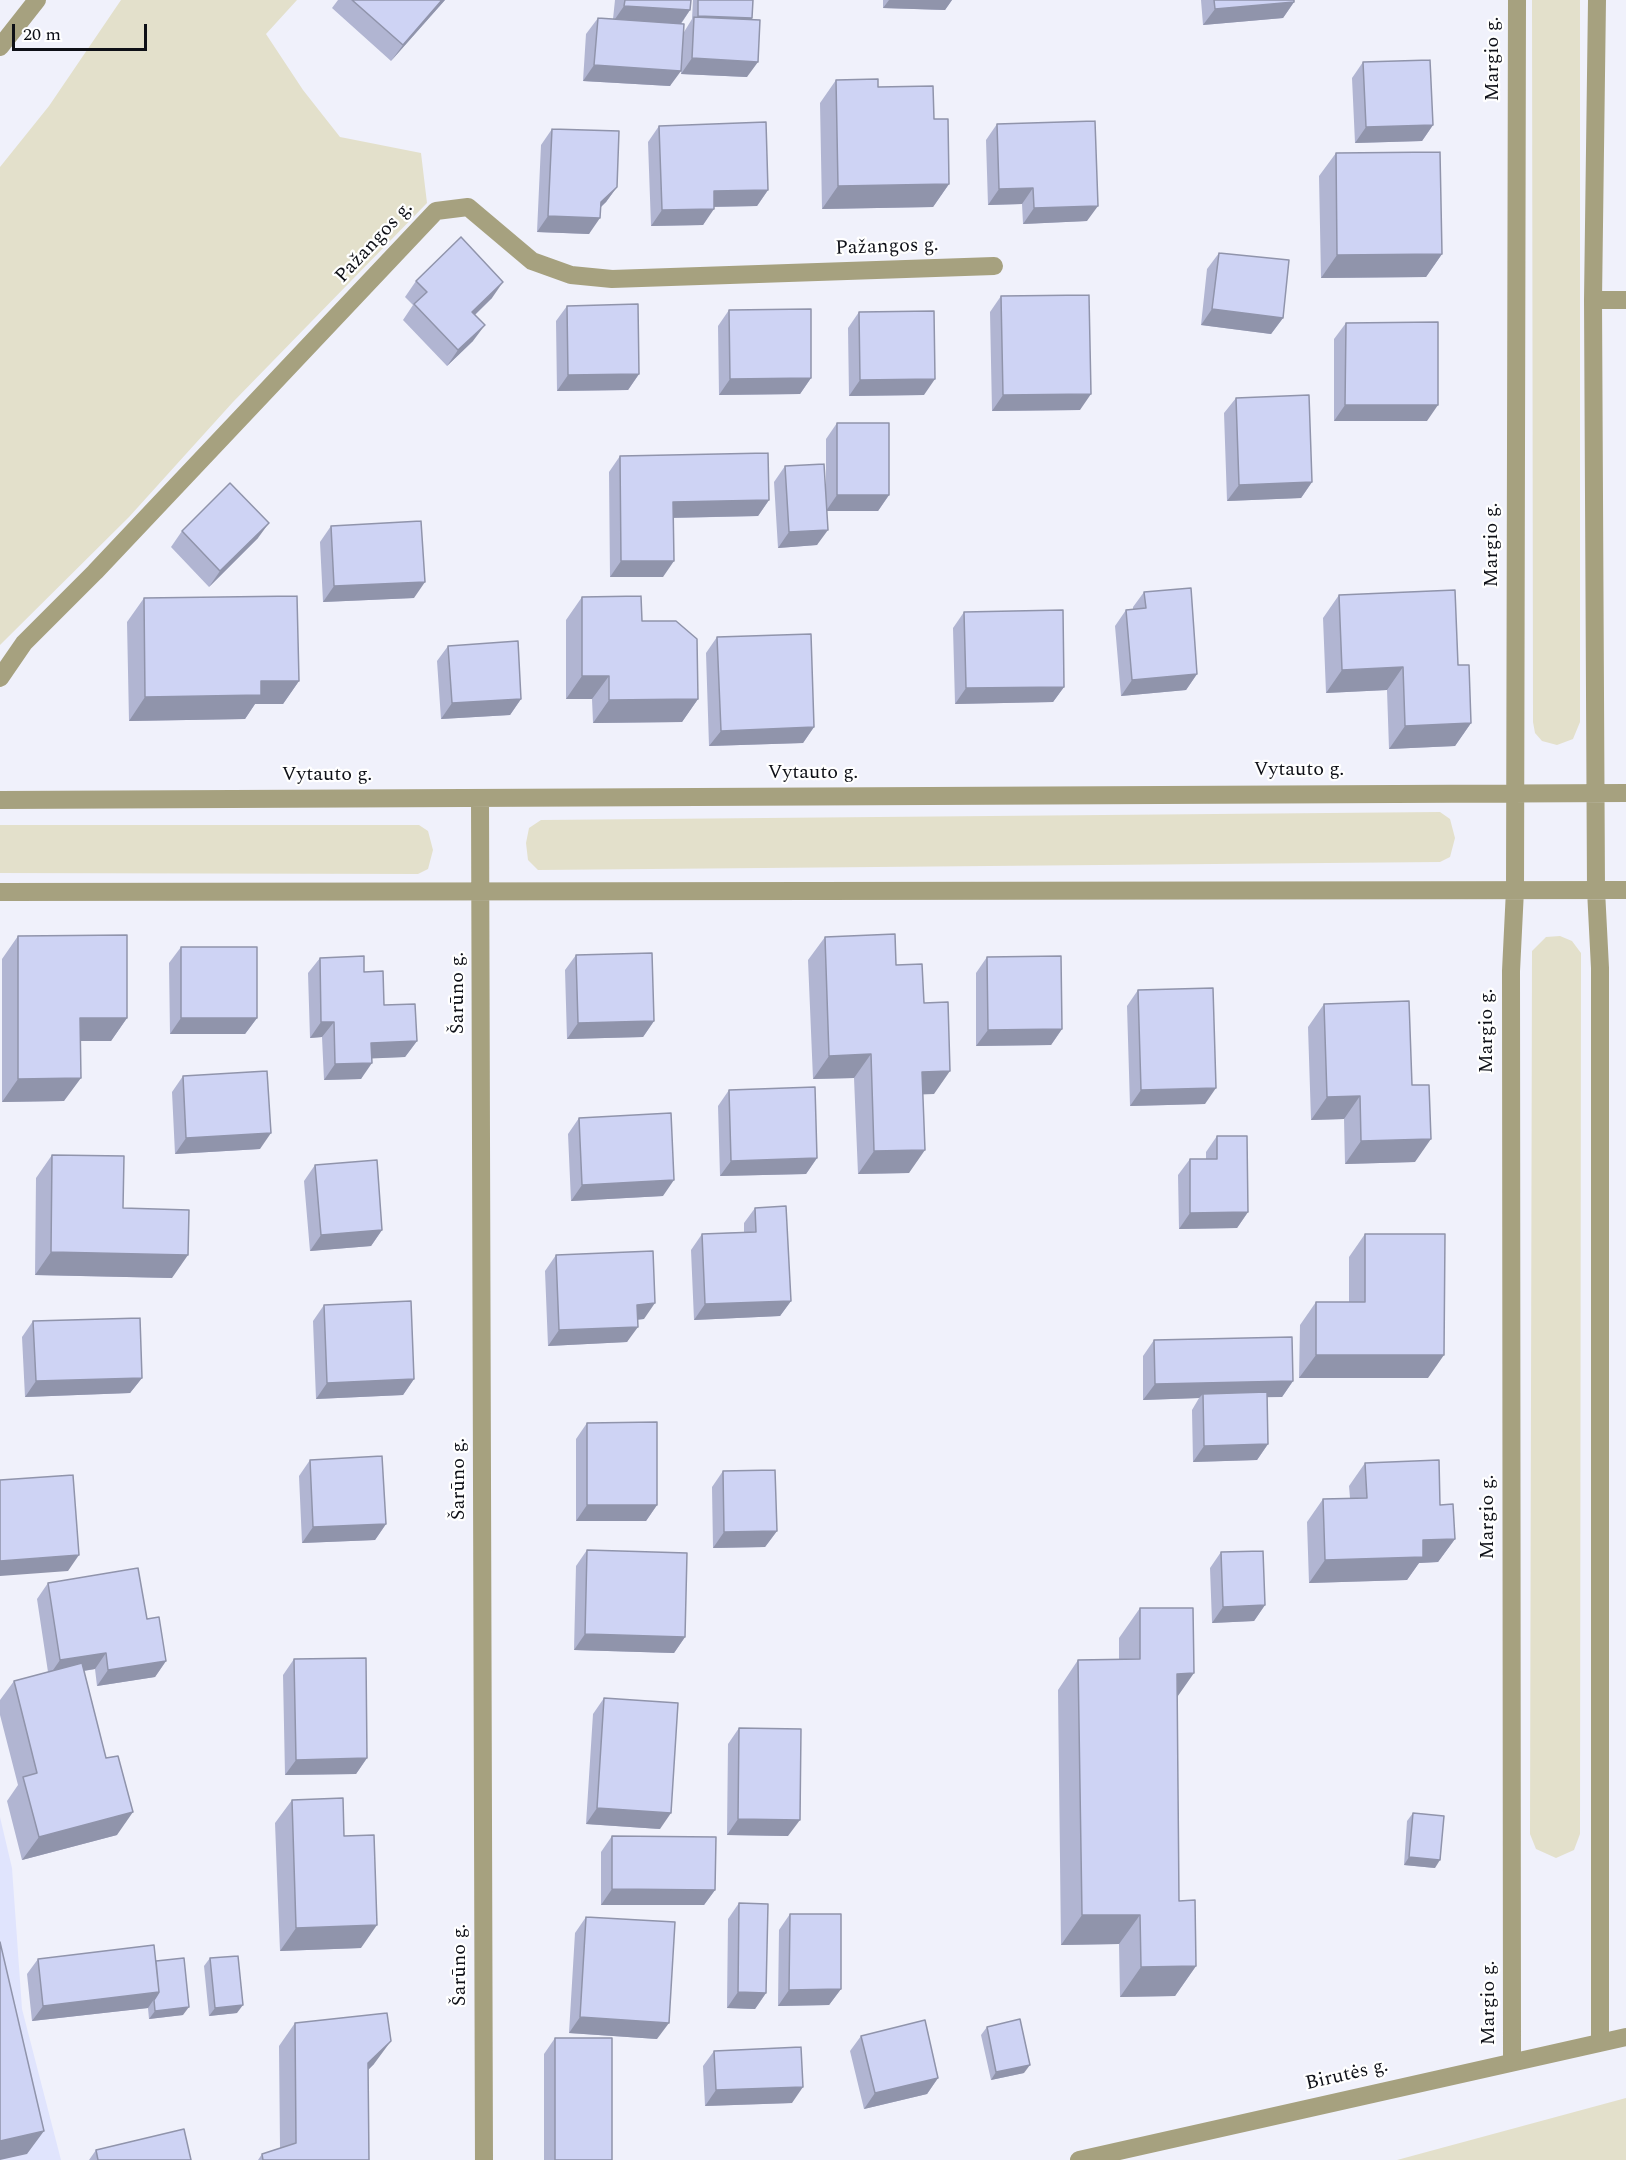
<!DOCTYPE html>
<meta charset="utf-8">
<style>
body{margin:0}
#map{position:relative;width:1626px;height:2160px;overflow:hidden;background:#f0f1fb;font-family:Spectral,serif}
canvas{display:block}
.scale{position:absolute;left:12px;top:24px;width:135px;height:27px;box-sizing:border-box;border:3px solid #0e1017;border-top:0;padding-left:8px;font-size:18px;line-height:21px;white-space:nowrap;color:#0e1017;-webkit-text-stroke:4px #fff;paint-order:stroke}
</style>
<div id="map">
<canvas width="1626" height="2160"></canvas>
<div class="scale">20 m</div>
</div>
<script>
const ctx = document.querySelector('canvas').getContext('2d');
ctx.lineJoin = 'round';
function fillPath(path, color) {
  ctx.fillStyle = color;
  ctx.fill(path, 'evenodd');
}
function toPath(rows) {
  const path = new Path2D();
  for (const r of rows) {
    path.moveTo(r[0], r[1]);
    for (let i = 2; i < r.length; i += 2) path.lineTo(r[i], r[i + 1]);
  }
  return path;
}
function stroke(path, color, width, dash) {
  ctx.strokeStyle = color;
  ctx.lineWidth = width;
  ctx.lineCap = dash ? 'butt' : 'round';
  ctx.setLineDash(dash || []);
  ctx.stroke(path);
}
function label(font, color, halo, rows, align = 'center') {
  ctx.font = font + ' Spectral,serif';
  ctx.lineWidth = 4.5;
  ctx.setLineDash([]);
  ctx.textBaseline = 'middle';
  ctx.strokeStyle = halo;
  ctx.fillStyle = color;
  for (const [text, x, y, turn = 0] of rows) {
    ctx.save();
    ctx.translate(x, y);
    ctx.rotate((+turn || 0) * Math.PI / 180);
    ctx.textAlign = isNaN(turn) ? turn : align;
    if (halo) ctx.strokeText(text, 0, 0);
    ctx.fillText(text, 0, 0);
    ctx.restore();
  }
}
fillPath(toPath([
 [0,1817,12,1868,22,2009,61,2160,0,2160]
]), '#e0e4fd');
fillPath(toPath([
 [121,0,297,0,266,34,303,90,340,137,421,153,427,203,233,402,129,517,0,645,0,167,49,106],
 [1532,0,1580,0,1580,722,1573,739,1557,745,1542,741,1535,733,1533,722],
 [1440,812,1450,819,1455,838,1450,857,1440,862,538,870,528,860,526,843,529,828,541,820],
 [0,825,419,825,428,831,433,850,428,869,418,874,0,873],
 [1560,936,1572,941,1581,953,1580,1834,1574,1850,1556,1858,1536,1849,1530,1834,1532,951,1546,937],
 [1626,2098,1626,2160,1397,2160]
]), '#e3e0cb');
stroke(toPath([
 [1597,0,1593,300,1596,890,1600,968,1600,2043],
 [0,47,37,0],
 [1593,300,1626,300],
 [0,678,24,643,95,572,436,211,468,207,532,261,571,275,612,279,994,266],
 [480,798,484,2160],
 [0,800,1626,793],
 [0,892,1626,890],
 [1512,2062,1511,971,1515,890,1517,0],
 [1079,2160,1626,2037]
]), '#a6a17f', 18);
fillPath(toPath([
 [338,0,445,0,391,61,332,8],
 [615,0,691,0,690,10,681,24,684,32,692,19,693,0,753,0,747,77,681,74,682,52,670,86,583,81,586,34,598,18,613,19],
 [883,0,952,0,945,10,883,8],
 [1201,0,1294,0,1294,2,1283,18,1203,25],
 [1363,62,1433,125,1422,141,1355,143,1352,78],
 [836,80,878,87,934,119,949,184,933,207,822,209,820,103],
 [997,124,1087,221,1023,224,1022,204,988,205,986,140],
 [659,126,768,190,757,206,714,207,703,225,651,226,648,142],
 [552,129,617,187,606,202,600,208,589,234,537,232,541,145],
 [1336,153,1442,254,1426,277,1321,278,1319,176],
 [1219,253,1283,318,1271,334,1201,325,1207,269],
 [416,281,492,298,475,315,473,341,447,366,403,320,413,305,405,297],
 [1001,296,1080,410,992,411,990,312],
 [567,306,639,374,628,390,557,391,556,321],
 [729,310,811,378,800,394,719,395,718,326],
 [859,312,924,395,849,396,848,328],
 [1346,323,1427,421,1334,421,1334,339],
 [1236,398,1312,482,1301,498,1227,501,1224,413],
 [837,423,889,495,878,511,827,511,817,545,778,548,774,482,785,466,826,503,826,439],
 [620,456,769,500,758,516,673,518,663,577,610,577,609,472],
 [331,526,414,598,323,602,320,542],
 [182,531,258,538,209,587,171,547],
 [1144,592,1197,674,1186,690,1121,696,1115,626,1126,610,1133,609,1133,607],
 [1339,595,1458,665,1471,723,1455,746,1389,749,1387,690,1326,693,1323,618],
 [582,597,642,621,698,699,682,722,593,723,592,699,566,699,566,620],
 [144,598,299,681,283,704,255,704,245,719,129,721,127,622],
 [964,612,1064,687,1053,702,955,704,953,628],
 [717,637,814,727,803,743,709,746,706,653],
 [448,646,521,699,510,715,441,719,437,661],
 [18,936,127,1018,111,1041,81,1041,64,1101,2,1102,2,959],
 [825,937,896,965,924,1003,934,1094,923,1094,909,1173,858,1174,854,1078,813,1079,808,960],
 [181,947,257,1018,245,1034,170,1034,169,963],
 [576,955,654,1021,643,1037,567,1039,565,970],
 [987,957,1062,1029,1051,1045,976,1046,976,973],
 [320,958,364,972,384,1005,417,1041,405,1057,372,1058,361,1079,324,1080,322,1037,310,1038,308,973],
 [1138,990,1205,1104,1130,1106,1127,1006],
 [1324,1004,1415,1162,1345,1164,1344,1119,1311,1120,1308,1027],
 [183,1076,260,1149,175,1154,172,1092],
 [729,1090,817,1158,806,1174,720,1176,718,1106],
 [579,1118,663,1196,571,1201,568,1134],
 [1217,1136,1248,1212,1237,1228,1179,1229,1178,1175,1190,1159,1206,1159,1206,1152],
 [52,1155,123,1208,172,1278,35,1275,36,1178],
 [315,1165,382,1230,371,1246,310,1251,304,1181],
 [755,1208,791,1301,780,1316,694,1320,691,1250,702,1234,744,1232,744,1223],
 [1365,1234,1428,1378,1299,1378,1300,1325,1316,1302,1349,1302,1349,1257],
 [556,1255,644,1319,638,1320,627,1342,548,1346,545,1271],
 [324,1305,414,1379,403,1395,316,1399,313,1321],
 [33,1321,142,1378,130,1393,25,1397,22,1337],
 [1154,1340,1293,1381,1282,1397,1267,1397,1268,1444,1257,1460,1193,1462,1192,1410,1199,1398,1143,1400,1143,1356],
 [587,1423,657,1505,646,1521,576,1521,576,1439],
 [310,1460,386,1524,375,1540,302,1543,299,1476],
 [1365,1463,1440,1505,1455,1539,1438,1562,1419,1563,1407,1580,1309,1583,1307,1522,1323,1499,1350,1498,1349,1486],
 [723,1471,777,1531,765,1547,713,1548,712,1487],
 [587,1550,685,1637,674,1653,574,1650,576,1566],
 [1221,1552,1265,1605,1254,1621,1212,1623,1210,1568],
 [48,1583,147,1619,166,1661,155,1677,97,1686,95,1669,84,1671,117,1835,22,1860,7,1801,18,1785,0,1715,0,1700,14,1681,48,1672,37,1599],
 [1140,1608,1177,1697,1179,1901,1196,1966,1175,1996,1120,1997,1119,1944,1061,1945,1058,1690,1078,1660,1119,1659,1119,1638],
 [294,1659,367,1758,356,1774,285,1775,283,1675],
 [604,1698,660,1829,586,1824,593,1714],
 [739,1728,788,1836,727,1835,728,1744],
 [292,1800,344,1836,361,1948,280,1951,275,1823],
 [1413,1813,1435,1868,1404,1865,1407,1821],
 [612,1836,715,1890,704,1905,601,1905,601,1852],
 [739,1903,766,1993,755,2009,727,2008,728,1919],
 [790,1914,841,1989,829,2005,778,2006,779,1930],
 [586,1917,657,2039,569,2033,575,1933],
 [210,1958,237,2013,209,2016,204,1966],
 [38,1959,156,1961,183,2015,149,2019,148,2008,32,2021,27,1974],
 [295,2023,374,2064,368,2070,369,2160,258,2160,262,2154,280,2148,279,2046],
 [987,2027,1024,2073,991,2080,981,2035],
 [861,2036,938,2078,927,2094,864,2109,850,2051],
 [555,2038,612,2160,544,2160,544,2054],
 [714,2051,792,2103,705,2106,703,2066],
 [96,2150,191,2160,89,2160]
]), '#b1b5d2');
fillPath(toPath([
 [442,0,445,0,391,61,403,45],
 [889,0,952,0,945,10,883,8],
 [1294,2,1283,18,1203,25,1215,9],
 [624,6,690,10,679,26,613,22],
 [698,16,752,18,747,26,694,21],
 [692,58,758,62,747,77,681,74],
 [594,65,681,71,670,86,583,81],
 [1433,125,1422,141,1355,143,1366,127],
 [949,184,933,207,822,209,838,186],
 [617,187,606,202,590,217,600,218,589,234,537,232,548,216,601,202],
 [1033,188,1022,204,988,205,999,189],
 [768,190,757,206,703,207,714,191],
 [1098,206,1087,221,1023,224,1034,208],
 [714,209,703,225,651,226,662,210],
 [1442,254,1426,277,1321,278,1337,255],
 [503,282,492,298,461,328,472,312],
 [1212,309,1283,318,1271,334,1201,325],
 [485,325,473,341,447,366,458,350],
 [639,374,628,390,557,391,568,375],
 [811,378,800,394,719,395,730,379],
 [935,379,924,395,849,396,860,380],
 [1091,394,1080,410,992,411,1003,395],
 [1345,405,1438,405,1427,421,1334,421],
 [1312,482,1301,498,1227,501,1239,485],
 [837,495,889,495,878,511,826,511],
 [769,500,758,516,662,518,673,502],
 [269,523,258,538,209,587,220,571],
 [828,530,817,545,778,548,789,532],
 [621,561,674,561,663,577,610,577],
 [425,582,414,598,323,602,334,586],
 [1403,667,1387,690,1326,693,1342,670],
 [1197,674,1186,690,1121,696,1132,680],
 [582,676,609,676,592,699,566,699],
 [261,681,299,681,283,704,255,704,245,719,129,721,145,697],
 [1064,687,1053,702,955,704,966,688],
 [521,699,510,715,441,719,452,703],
 [698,699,682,722,593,723,609,700],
 [1471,723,1455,746,1389,749,1405,726],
 [814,727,803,743,709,746,721,731],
 [80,1018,127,1018,111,1041,64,1041],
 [181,1018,257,1018,245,1034,170,1034],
 [654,1021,643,1037,567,1039,578,1023],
 [321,1022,334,1022,322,1037,310,1038],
 [1062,1029,1051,1045,976,1046,988,1030],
 [417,1041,405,1057,360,1059,371,1043],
 [871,1054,854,1078,813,1079,829,1056],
 [372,1063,361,1079,324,1080,335,1064],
 [950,1071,934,1094,906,1095,922,1072],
 [81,1078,64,1101,2,1102,18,1079],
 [1216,1088,1205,1104,1130,1106,1141,1090],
 [1360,1096,1344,1119,1311,1120,1327,1097],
 [271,1133,260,1149,175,1154,186,1138],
 [1431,1139,1415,1162,1345,1164,1361,1141],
 [925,1150,909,1173,858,1174,874,1151],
 [817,1158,806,1174,720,1176,731,1161],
 [674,1180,663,1196,571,1201,582,1185],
 [1248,1212,1237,1228,1179,1229,1190,1213],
 [382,1230,371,1246,310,1251,321,1235],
 [51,1252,188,1255,172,1278,35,1275],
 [791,1301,780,1316,694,1320,705,1304],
 [655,1303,644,1319,626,1320,637,1305],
 [638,1327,627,1342,548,1346,559,1330],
 [1316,1355,1444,1355,1428,1378,1299,1378],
 [142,1378,130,1393,25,1397,36,1381],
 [414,1379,403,1395,316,1399,327,1383],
 [1293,1381,1282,1397,1203,1398,1203,1394,1199,1398,1143,1400,1155,1384],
 [1268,1444,1257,1460,1193,1462,1204,1446],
 [587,1505,657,1505,646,1521,576,1521],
 [386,1524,375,1540,302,1543,313,1527],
 [777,1531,765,1547,713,1548,724,1532],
 [1455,1539,1438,1562,1419,1563,1407,1580,1309,1583,1325,1560,1423,1540],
 [79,1555,68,1571,0,1576,0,1561],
 [1265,1605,1254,1621,1212,1623,1223,1607],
 [585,1634,685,1637,674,1653,574,1650],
 [106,1653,95,1669,49,1676,60,1660],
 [166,1661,155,1677,97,1686,108,1670],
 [1194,1673,1173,1703,1177,1674],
 [367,1758,356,1774,285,1775,296,1760],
 [597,1808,671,1813,660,1829,586,1824],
 [133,1812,117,1835,22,1860,39,1837],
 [738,1819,800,1820,788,1836,727,1835],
 [1409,1857,1440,1860,1435,1868,1404,1865],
 [612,1889,715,1890,704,1905,601,1905],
 [1082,1915,1140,1915,1119,1944,1061,1945],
 [377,1925,361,1948,280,1951,296,1928],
 [1196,1966,1175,1996,1120,1997,1141,1967],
 [841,1989,829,2005,778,2006,789,1990],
 [159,1992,148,2008,32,2021,43,2006],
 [738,1992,766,1993,755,2009,727,2008],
 [243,2005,237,2013,209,2016,215,2008],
 [189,2007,183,2015,149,2019,155,2011],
 [580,2017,669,2023,657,2039,569,2033],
 [391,2041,374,2064,352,2086,368,2063],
 [1030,2065,1024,2073,991,2080,996,2072],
 [938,2078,927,2094,864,2109,875,2093],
 [803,2087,792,2103,705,2106,716,2090],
 [44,2131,27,2154,0,2160,0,2141]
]), '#9094ab');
const building = toPath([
 [352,0,442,0,403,45,352,0],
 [625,0,691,0,690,10,624,6,625,0],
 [698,0,753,0,752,18,698,16,698,0],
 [1214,0,1294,0,1294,2,1215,9,1214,0],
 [694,17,760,20,758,62,692,58,694,17],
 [598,18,684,24,681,71,594,65,598,18],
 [1430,60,1433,125,1366,127,1363,62,1430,60],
 [878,79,878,87,933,86,934,119,948,119,949,184,838,186,836,80,878,79],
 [1095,121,1098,206,1034,208,1033,188,999,189,997,124,1095,121],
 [766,122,768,190,714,191,714,209,662,210,659,126,766,122],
 [552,129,619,131,617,187,601,202,600,218,548,216,552,129],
 [1440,152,1442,254,1337,255,1336,153,1440,152],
 [461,237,503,282,472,312,485,325,458,350,414,304,427,292,416,281,461,237],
 [1219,253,1289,260,1283,318,1212,309,1219,253],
 [1089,295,1091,394,1003,395,1001,296,1089,295],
 [638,304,639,374,568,375,567,306,638,304],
 [811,309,811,378,730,379,729,310,811,309],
 [934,311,935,379,860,380,859,312,934,311],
 [1438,322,1438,405,1345,405,1346,323,1438,322],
 [1309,395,1312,482,1239,485,1236,398,1309,395],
 [837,423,889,423,889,495,837,495,837,423],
 [768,453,769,500,673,502,674,561,621,561,620,456,768,453],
 [824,464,828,530,789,532,785,466,824,464],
 [230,483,269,523,220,571,182,531,230,483],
 [421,521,425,582,334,586,331,526,421,521],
 [1191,588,1197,674,1132,680,1126,610,1146,608,1144,592,1191,588],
 [1455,590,1458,665,1469,665,1471,723,1405,726,1403,667,1342,670,1339,595,1455,590],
 [297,596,299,681,261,681,261,695,145,697,144,598,297,596],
 [641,596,642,621,676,621,697,639,698,699,609,700,609,676,582,676,582,597,641,596],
 [1063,610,1064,687,966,688,964,612,1063,610],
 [811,634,814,727,721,731,717,637,811,634],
 [518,641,521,699,452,703,448,646,518,641],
 [895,934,896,965,922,964,924,1003,948,1002,950,1071,922,1072,925,1150,874,1151,871,1054,829,1056,825,937,895,934],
 [127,935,127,1018,80,1018,81,1078,18,1079,18,936,127,935],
 [181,947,257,947,257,1018,181,1018,181,947],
 [652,953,654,1021,578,1023,576,955,652,953],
 [364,956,364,972,383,971,384,1005,415,1004,417,1041,371,1043,372,1063,335,1064,334,1022,321,1022,320,958,364,956],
 [1061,956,1062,1029,988,1030,987,957,1061,956],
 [1213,988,1216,1088,1141,1090,1138,990,1213,988],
 [1409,1001,1412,1085,1429,1085,1431,1139,1361,1141,1360,1096,1327,1097,1324,1004,1409,1001],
 [267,1071,271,1133,186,1138,183,1076,267,1071],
 [815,1087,817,1158,731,1161,729,1090,815,1087],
 [671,1113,674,1180,582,1185,579,1118,671,1113],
 [1217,1136,1247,1136,1248,1212,1190,1213,1190,1159,1217,1159,1217,1136],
 [52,1155,124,1156,123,1208,189,1210,188,1255,51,1252,52,1155],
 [377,1160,382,1230,321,1235,315,1165,377,1160],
 [786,1206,791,1301,705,1304,702,1234,756,1232,755,1208,786,1206],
 [1365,1234,1445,1234,1444,1355,1316,1355,1316,1302,1365,1302,1365,1234],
 [653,1251,655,1303,637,1305,638,1327,559,1330,556,1255,653,1251],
 [411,1301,414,1379,327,1383,324,1305,411,1301],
 [140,1318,142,1378,36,1381,33,1321,140,1318],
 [1292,1337,1293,1381,1155,1384,1154,1340,1292,1337],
 [1267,1392,1268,1444,1204,1446,1203,1394,1267,1392],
 [657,1422,657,1505,587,1505,587,1423,657,1422],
 [382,1456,386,1524,313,1527,310,1460,382,1456],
 [1439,1460,1440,1505,1453,1504,1455,1539,1423,1540,1423,1557,1325,1560,1323,1499,1367,1498,1365,1463,1439,1460],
 [775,1470,777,1531,724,1532,723,1471,775,1470],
 [73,1475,79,1555,0,1561,0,1480,73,1475],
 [587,1550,687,1553,685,1637,585,1634,587,1550],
 [1263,1551,1265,1605,1223,1607,1221,1552,1263,1551],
 [138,1568,147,1619,159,1617,166,1661,108,1670,106,1653,60,1660,48,1583,138,1568],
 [1140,1608,1193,1608,1194,1673,1177,1674,1179,1901,1195,1900,1196,1966,1141,1967,1140,1915,1082,1915,1078,1660,1140,1659,1140,1608],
 [366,1658,367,1758,296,1760,294,1659,366,1658],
 [82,1663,106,1758,118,1756,133,1812,39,1837,23,1777,37,1773,14,1681,82,1663],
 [604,1698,678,1703,671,1813,597,1808,604,1698],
 [739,1728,801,1729,800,1820,738,1819,739,1728],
 [343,1798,344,1836,374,1835,377,1925,296,1928,292,1800,343,1798],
 [1413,1813,1444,1816,1440,1860,1409,1857,1413,1813],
 [612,1836,716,1837,715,1890,612,1889,612,1836],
 [739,1903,768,1904,766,1993,738,1992,739,1903],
 [790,1914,841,1914,841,1989,789,1990,790,1914],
 [586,1917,675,1922,669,2023,580,2017,586,1917],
 [0,1942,44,2131,0,2141,0,1942],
 [154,1945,159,1992,43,2006,38,1959,154,1945],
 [238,1956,243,2005,215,2008,210,1958,238,1956],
 [184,1958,189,2007,155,2011,154,2000,159,1992,156,1961,184,1958],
 [387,2013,391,2041,368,2063,369,2160,263,2160,262,2154,296,2143,295,2023,387,2013],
 [1020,2019,1030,2065,996,2072,987,2027,1020,2019],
 [925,2020,938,2078,875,2093,861,2036,925,2020],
 [555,2038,612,2038,612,2160,555,2160,555,2038],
 [801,2047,803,2087,716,2090,714,2051,801,2047],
 [184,2129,191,2160,98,2160,96,2150,184,2129]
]);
fillPath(building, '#ced3f4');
stroke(building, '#9094ab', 1.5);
label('20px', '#0e1017', '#fff', [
 ["Margio g.",1494,59,-90],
 ["Pažangos g.",375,243,-47],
 ["Pažangos g.",887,248,-2],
 ["Margio g.",1493,545,-90],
 ["Vytauto g.",1299,771],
 ["Vytauto g.",813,774],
 ["Vytauto g.",327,776],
 ["Šarūno g.",459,993,-90],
 ["Margio g.",1488,1031,-90],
 ["Šarūno g.",460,1479,-90],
 ["Margio g.",1489,1517,-90],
 ["Šarūno g.",461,1965,-90],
 ["Margio g.",1490,2003,-90],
 ["Birutės g.",1347,2076,-13]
]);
</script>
